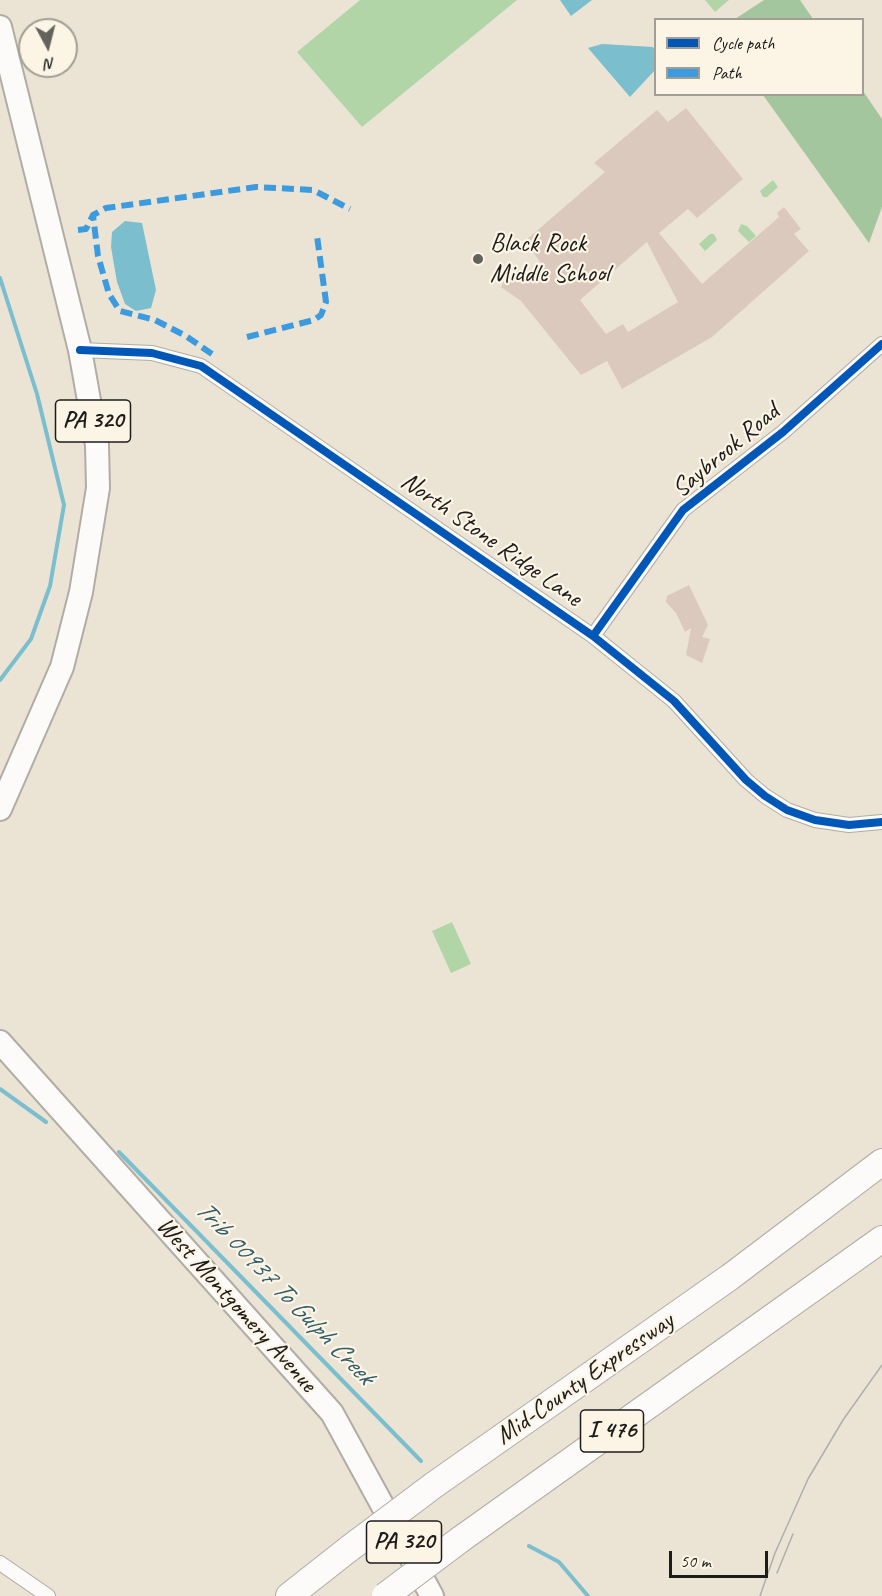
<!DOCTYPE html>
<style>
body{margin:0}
#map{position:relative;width:882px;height:1596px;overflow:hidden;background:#ebe4d5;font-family:Caveat,sans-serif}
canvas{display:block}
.legend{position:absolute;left:654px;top:18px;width:210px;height:78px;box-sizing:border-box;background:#fcf5e5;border:2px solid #a29e95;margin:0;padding:8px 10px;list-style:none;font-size:18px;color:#1c1c1c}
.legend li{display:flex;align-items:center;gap:12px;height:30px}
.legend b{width:30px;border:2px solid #a29e95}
.north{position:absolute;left:18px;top:18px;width:60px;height:60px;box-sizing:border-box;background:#fcf5e5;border:2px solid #a29e95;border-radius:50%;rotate:173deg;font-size:16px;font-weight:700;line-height:24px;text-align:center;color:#1c1c1c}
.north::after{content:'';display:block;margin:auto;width:21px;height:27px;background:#64625d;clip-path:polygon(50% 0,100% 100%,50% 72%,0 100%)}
.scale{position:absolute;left:669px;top:1551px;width:99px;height:27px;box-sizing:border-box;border:3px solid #1c1c1c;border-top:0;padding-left:8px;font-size:18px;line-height:21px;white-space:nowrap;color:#1c1c1c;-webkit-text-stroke:4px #fcf5e5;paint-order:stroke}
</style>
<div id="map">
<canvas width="882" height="1596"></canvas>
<ul class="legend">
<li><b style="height:8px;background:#0057b8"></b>Cycle path</li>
<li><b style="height:8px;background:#3c9bdf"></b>Path</li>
</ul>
<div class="north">N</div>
<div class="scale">50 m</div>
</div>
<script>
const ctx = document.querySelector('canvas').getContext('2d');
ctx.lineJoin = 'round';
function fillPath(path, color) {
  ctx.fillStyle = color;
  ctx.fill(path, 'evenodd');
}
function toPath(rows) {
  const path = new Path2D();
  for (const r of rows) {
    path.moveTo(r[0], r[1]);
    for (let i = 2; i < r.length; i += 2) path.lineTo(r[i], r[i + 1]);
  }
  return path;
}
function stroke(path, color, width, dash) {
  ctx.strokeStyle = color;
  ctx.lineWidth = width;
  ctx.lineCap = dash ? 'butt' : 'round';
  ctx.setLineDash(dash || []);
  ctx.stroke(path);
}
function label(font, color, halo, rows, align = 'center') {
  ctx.font = font + ' Caveat,sans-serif';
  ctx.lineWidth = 4.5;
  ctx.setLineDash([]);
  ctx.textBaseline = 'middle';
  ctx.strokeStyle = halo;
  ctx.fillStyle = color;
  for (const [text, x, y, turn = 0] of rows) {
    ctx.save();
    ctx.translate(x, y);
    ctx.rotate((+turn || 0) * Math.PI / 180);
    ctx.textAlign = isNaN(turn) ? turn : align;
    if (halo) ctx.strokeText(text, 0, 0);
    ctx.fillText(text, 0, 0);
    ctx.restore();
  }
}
fillPath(toPath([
 [360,0,517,0,362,127,297,52],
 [705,0,729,0,715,12],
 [773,180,778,187,767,197,763,197,760,191],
 [741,224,747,226,756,236,749,242,738,231],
 [710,234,714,234,717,240,705,251,699,244],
 [452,922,471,964,451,973,432,931]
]), '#b2d5a8');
fillPath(toPath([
 [764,0,800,0,813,19,735,19],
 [863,91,882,119,882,207,869,243,763,95,862,94]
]), '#a4c69e');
fillPath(toPath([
 [560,0,592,0,571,16],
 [602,44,653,47,655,51,655,70,630,97,588,48],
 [125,221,142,223,156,290,151,308,136,311,125,304,117,282,111,247,112,232]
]), '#7bbece');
stroke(toPath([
 [0,278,37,394,64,505,50,586,31,639,0,680],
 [0,1089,46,1122],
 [119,1152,421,1461],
 [529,1546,559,1562,588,1596]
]), '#7bbece', 4);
fillPath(toPath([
 [686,108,743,179,697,218,688,209,659,233,702,284,779,217,777,213,784,207,801,229,794,234,809,251,712,337,622,389,607,361,581,375,521,301,501,287,512,266,531,276,543,266,525,241,605,172,594,163,657,110,668,122],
 [647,242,678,302,628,332,623,324,606,334,580,300],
 [689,585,708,625,702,637,710,639,702,663,686,655,691,628,685,632,676,613,666,602,667,596]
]), '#dcc9be');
const minor = toPath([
 [80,350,152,353,201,366,593,636,674,701,746,780,765,796,787,810,815,820,849,825,882,822],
 [593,636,683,510,783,432,882,344],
 [0,1563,48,1596]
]);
const primary = toPath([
 [0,27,80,350,97,445,98,488,81,592,62,667,0,809],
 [0,1042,332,1413,432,1596]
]);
const motorway = toPath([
 [434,1485,730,1277,882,1162],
 [461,1539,882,1239],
 [289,1596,350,1548]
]);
stroke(minor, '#b1aca4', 16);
stroke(primary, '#b1aca4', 26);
stroke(motorway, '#b1aca4', 28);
stroke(minor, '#fcfbf9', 14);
stroke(primary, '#fcfbf9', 22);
stroke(motorway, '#fcfbf9', 26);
stroke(toPath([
 [777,1573,793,1534],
 [760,1596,775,1553,808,1479,843,1420,882,1365]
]), '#afaeab', 1.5);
const motorwayBridge = toPath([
 [350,1548,434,1485],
 [385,1596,461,1539]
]);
stroke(motorwayBridge, '#b1aca4', 28, []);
stroke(motorwayBridge, '#fcfbf9', 26);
stroke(toPath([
 [78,230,86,229,93,215],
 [247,337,314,320,321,315,326,302,317,236],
 [212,354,186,336,155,320,120,311,109,294,98,256,93,215,106,208,256,187,313,190,350,209]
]), '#3c9bdf', 6, [12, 6]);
stroke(toPath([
 [80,350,152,353,201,366,593,636,674,701,746,780,765,796,787,810,815,820,849,825,882,822],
 [593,636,683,510,783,432,882,344]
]), '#0057b8', 8);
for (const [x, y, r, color] of [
 [478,259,6,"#64625d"]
]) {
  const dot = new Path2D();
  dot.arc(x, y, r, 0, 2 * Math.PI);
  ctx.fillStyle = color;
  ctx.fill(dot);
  stroke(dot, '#fcf5e5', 2);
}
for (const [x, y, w] of [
 [93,421,75],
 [612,1431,63],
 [404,1542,75]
]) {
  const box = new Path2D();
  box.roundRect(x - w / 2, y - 21, w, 42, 4.5);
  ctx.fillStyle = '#fcf5e5';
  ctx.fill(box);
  stroke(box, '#1c1c1c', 1.5);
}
label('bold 24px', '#1c1c1c', null, [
 ["PA 320",93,421],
 ["I 476",612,1431],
 ["PA 320",404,1542]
]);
label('26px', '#1c1c1c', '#fcf5e5', [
 ["Black Rock",490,244],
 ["Middle School",490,274]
], 'left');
label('26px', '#1c1c1c', '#fcf5e5', [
 ["Saybrook Road",726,451,-40],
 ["North Stone Ridge Lane",491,540,35],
 ["West Montgomery Avenue",236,1305,48],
 ["Mid-County Expressway",585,1379,-35]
]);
label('italic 27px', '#315e6b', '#fcf5e5', [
 ["Trib 00937 To Gulph Creek",284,1293,46]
]);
</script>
